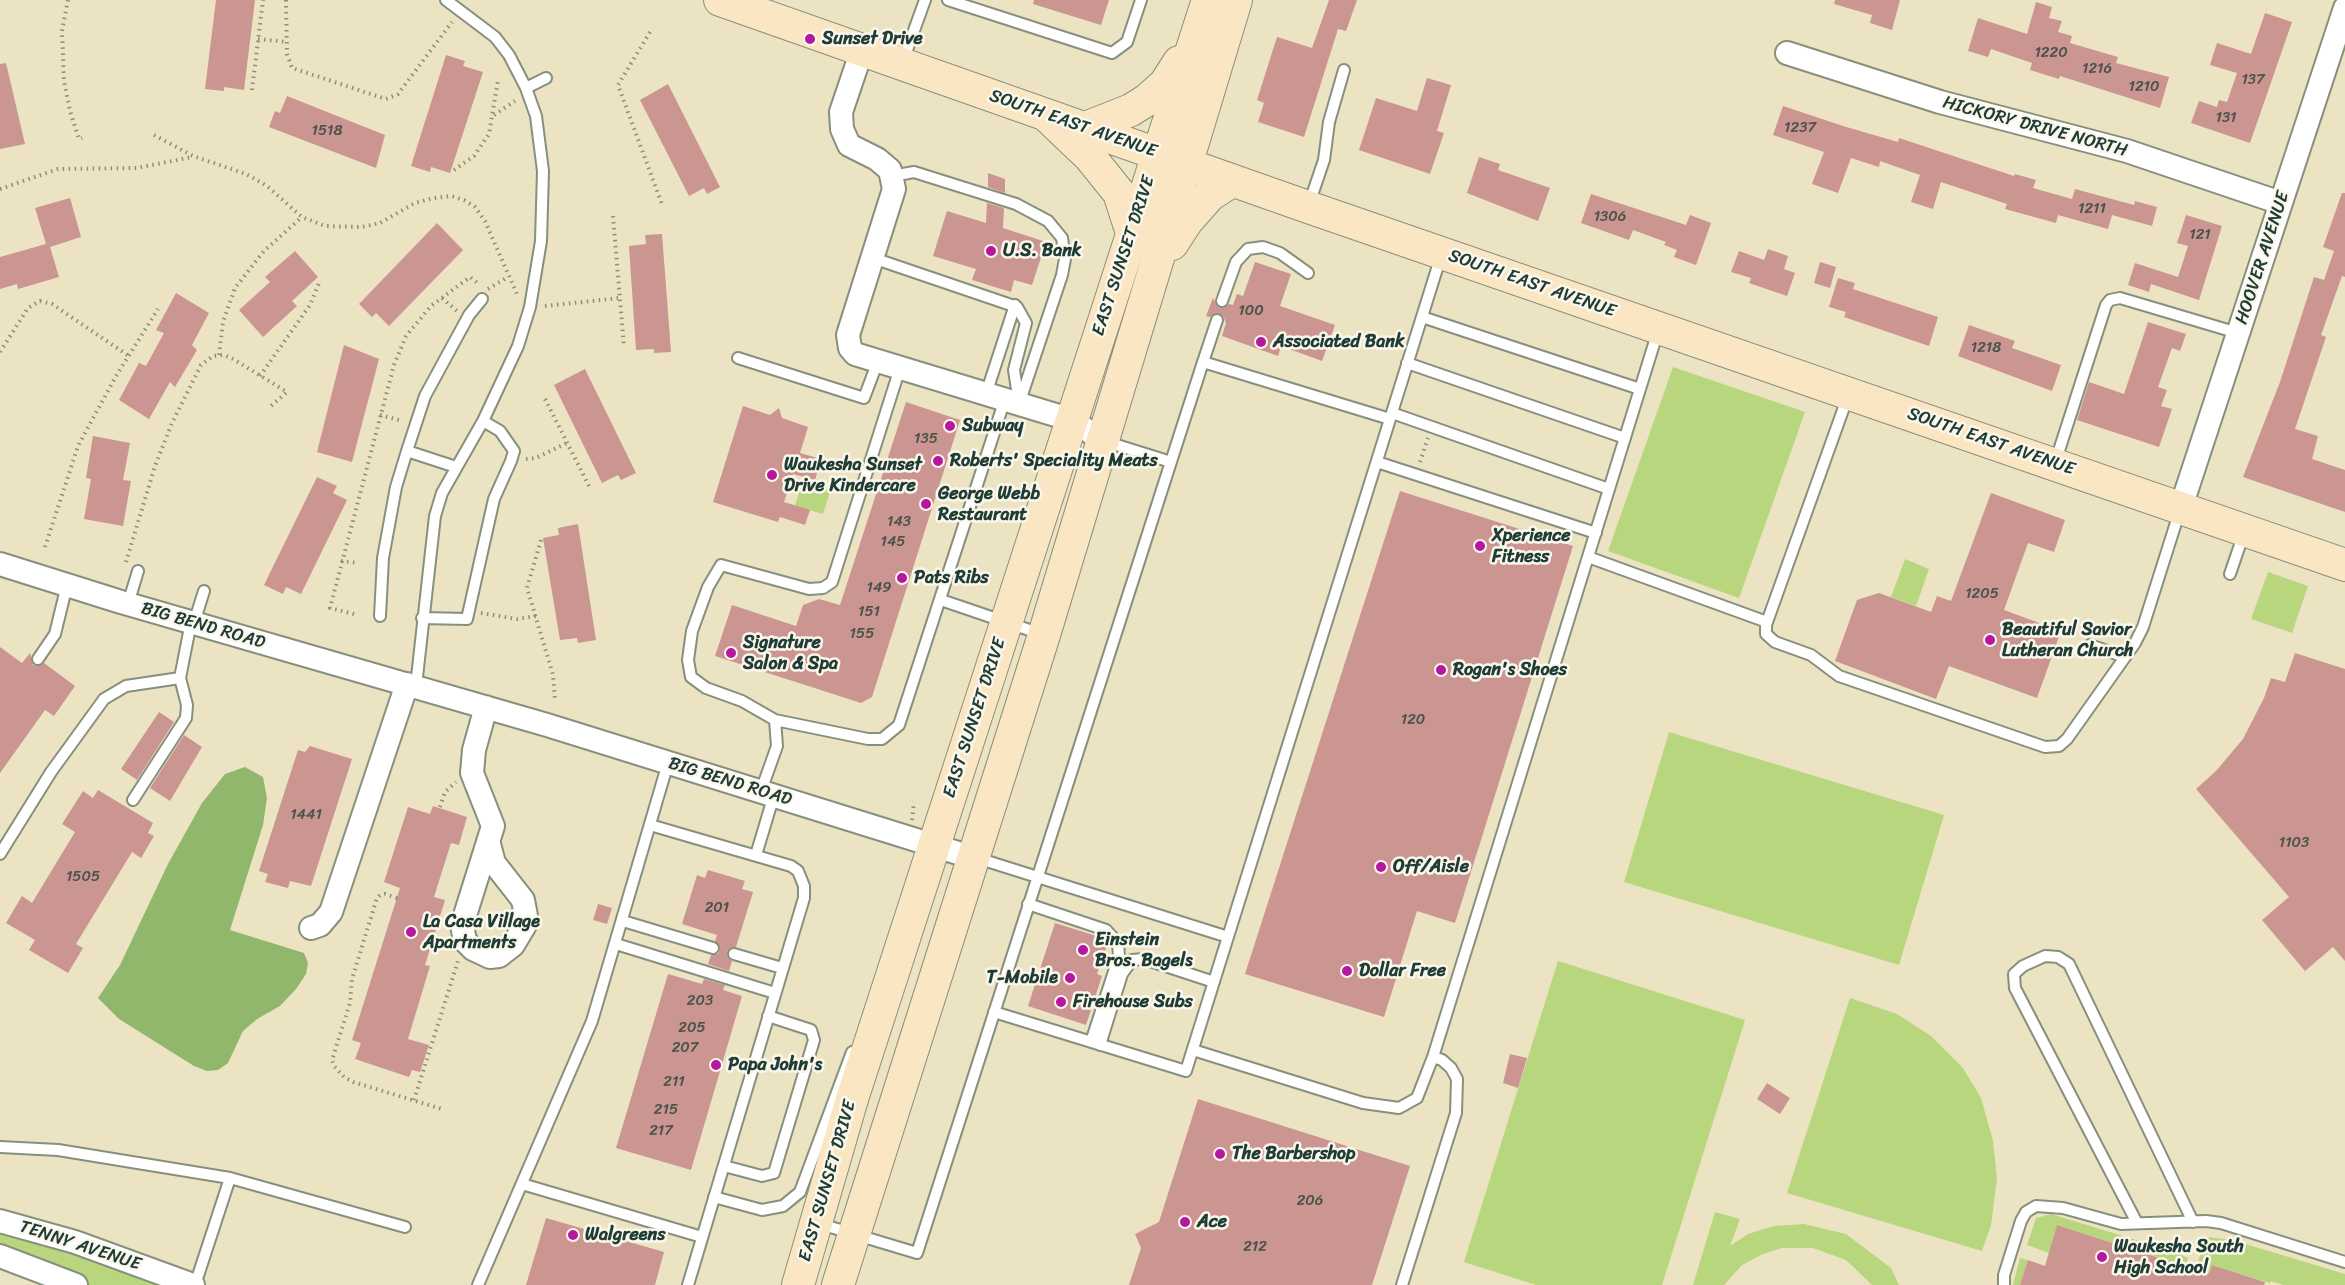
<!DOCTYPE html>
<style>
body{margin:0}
canvas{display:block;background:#ece3c3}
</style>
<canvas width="2345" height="1285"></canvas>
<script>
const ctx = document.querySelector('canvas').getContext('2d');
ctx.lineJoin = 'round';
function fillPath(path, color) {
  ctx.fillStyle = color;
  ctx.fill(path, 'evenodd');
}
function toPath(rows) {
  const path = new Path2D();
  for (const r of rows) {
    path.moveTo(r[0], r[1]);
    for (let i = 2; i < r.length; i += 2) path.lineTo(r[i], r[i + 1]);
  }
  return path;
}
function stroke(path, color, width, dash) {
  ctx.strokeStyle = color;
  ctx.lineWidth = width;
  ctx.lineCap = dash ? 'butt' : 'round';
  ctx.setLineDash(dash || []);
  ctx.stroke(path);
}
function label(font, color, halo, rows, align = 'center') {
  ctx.font = font + ' Sriracha,sans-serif';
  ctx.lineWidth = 5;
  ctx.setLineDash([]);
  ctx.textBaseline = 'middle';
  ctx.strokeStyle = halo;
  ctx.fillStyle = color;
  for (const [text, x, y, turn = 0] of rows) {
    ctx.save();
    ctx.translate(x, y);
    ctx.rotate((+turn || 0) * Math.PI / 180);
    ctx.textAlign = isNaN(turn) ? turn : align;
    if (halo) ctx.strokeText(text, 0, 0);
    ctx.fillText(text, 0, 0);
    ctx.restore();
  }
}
fillPath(toPath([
 [1673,367,1805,412,1739,598,1608,551],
 [802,481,831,489,823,514,795,506],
 [1905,559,1929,569,1916,606,1891,597],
 [2268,572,2308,586,2292,633,2251,619],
 [1669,732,1944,815,1899,965,1624,882],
 [1558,961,1745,1020,1662,1285,1536,1285,1464,1262],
 [1850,998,1897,1014,1931,1036,1963,1068,1981,1098,1993,1141,1997,1179,1991,1225,1982,1251,1787,1193],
 [1715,1212,1740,1219,1730,1246,1748,1234,1774,1226,1804,1224,1846,1234,1891,1268,1899,1285,1872,1285,1846,1260,1813,1248,1782,1248,1763,1254,1742,1265,1724,1285,1693,1285],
 [2051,1214,2175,1252,2188,1258,2186,1266,2057,1225,2049,1253,2027,1245,2036,1218],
 [0,1221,192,1285,67,1285,0,1262],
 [2206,1237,2232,1240,2345,1274,2345,1285,2283,1285,2271,1281,2270,1283,2212,1265,2206,1285,2196,1285,2201,1270,2196,1268],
 [2020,1258,2028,1260,2020,1285,2013,1285]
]), '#b7d67d');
fillPath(toPath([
 [245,767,263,777,267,798,263,825,230,930,304,953,308,963,306,974,296,989,280,1006,257,1019,243,1031,228,1063,218,1070,207,1071,194,1066,119,1019,98,998,120,965,168,864,202,803,225,774]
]), '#91b76c');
fillPath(toPath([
 [216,0,255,0,244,90,224,87,224,91,205,89],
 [1034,0,1109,0,1101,25,1033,4],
 [1329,0,1357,0,1346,31,1338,29,1304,137,1258,122,1264,103,1257,100,1277,37,1312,48],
 [1835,0,1900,0,1892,30,1870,23,1872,15,1834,4],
 [2036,2,2052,7,2049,18,2062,21,2058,32,2072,36,2070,43,2118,57,2116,63,2169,77,2160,108,2060,76,2059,79,2030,70,2032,63,1991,49,1988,57,1968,51,1978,18,2027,34],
 [2265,13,2292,22,2250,143,2191,123,2199,101,2217,107,2219,100,2227,102,2237,73,2210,65,2217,43,2251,54],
 [446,55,465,61,463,66,483,72,450,173,431,167,430,172,411,166],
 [6,63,25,144,0,149,0,64],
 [1427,78,1451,85,1437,131,1444,133,1430,174,1359,150,1376,98,1417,111],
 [668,84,720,187,707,194,704,188,689,196,640,100],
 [287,96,385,135,376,168,269,127,275,111,280,113],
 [1783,106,1843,126,1898,142,1899,138,2014,176,2015,174,2036,180,2033,188,2072,199,2075,189,2134,205,2135,201,2157,207,2152,226,2112,215,2108,229,2058,215,2056,223,2005,209,2007,204,1941,182,1933,209,1911,202,1920,175,1880,161,1879,167,1851,158,1838,193,1812,184,1824,152,1773,135],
 [1479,157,1500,164,1498,170,1550,188,1538,221,1467,193],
 [988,173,1005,179,1005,193,988,187],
 [2342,193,2345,193,2345,277,2342,276,2321,335,2326,337,2295,429,2318,436,2312,459,2345,470,2345,512,2243,477,2280,382,2314,277,2324,280,2334,251,2323,247],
 [1591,194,1686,225,1690,215,1711,223,1696,265,1674,257,1677,250,1664,245,1666,242,1633,230,1629,240,1581,223],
 [70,198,81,237,50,247,59,277,18,289,17,284,0,289,0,257,46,244,35,208],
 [987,203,1004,208,1003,228,1046,242,1032,285,1014,280,1011,292,972,280,976,269,933,256,947,211,986,223],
 [2186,215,2222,226,2199,300,2151,284,2149,292,2128,285,2135,263,2178,277,2188,246,2177,243],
 [437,223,463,250,389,326,376,313,372,317,359,304],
 [662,234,671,352,654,353,654,349,636,350,629,246,646,244,645,235],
 [1768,249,1788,256,1784,269,1795,273,1787,296,1749,283,1751,278,1731,272,1739,251,1764,260],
 [295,251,318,277,292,301,297,306,263,337,239,310,270,282,265,277],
 [1255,262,1291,274,1280,306,1335,325,1322,361,1281,346,1278,356,1222,336,1226,323,1223,316,1216,313,1210,317,1206,316,1213,298,1217,306,1223,308,1229,304,1233,305,1237,294,1243,296],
 [1820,262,1836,267,1830,288,1814,283],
 [1838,278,1855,283,1853,289,1938,317,1929,346,1844,317,1846,312,1829,307],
 [176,293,209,313,192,345,197,350,175,387,170,382,149,419,119,400,139,363,146,366,164,333,156,330],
 [2148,322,2186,334,2180,351,2172,348,2158,387,2167,390,2161,406,2172,409,2159,447,2077,420,2089,382,2124,394],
 [1969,325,2015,341,2012,348,2061,365,2052,391,1958,356],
 [344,345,379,359,352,462,317,452],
 [585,369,636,473,621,480,618,475,602,483,554,385],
 [906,402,960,420,872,697,861,703,715,656,732,605,796,626,803,605,819,599,840,605],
 [743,406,770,415,779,408,782,418,808,427,800,453,821,459,815,480,793,474,784,502,810,510,805,525,780,517,778,522,713,502],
 [93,436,130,443,123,480,131,481,123,526,84,519,91,479,86,478],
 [317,477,337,486,333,493,347,500,301,594,286,587,283,594,264,585],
 [1400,491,1573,546,1455,923,1417,911,1384,1017,1245,974],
 [1991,493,2065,520,2054,552,2028,543,2004,610,2061,631,2037,698,1949,666,1936,699,1835,661,1857,600,1879,593,1931,612,1937,596,1951,601],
 [578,524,596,640,578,643,577,638,560,640,543,538,559,535,558,528],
 [0,647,22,663,30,653,33,665,38,666,44,663,75,686,54,716,45,710,0,773],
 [2295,653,2345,669,2345,961,2333,947,2305,971,2262,920,2289,897,2196,789,2216,771,2243,739,2264,698,2271,678,2285,682],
 [159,712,174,722,137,780,121,769],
 [184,735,202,747,170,801,150,788],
 [310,746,352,759,311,886,290,881,288,888,265,882,268,874,259,871,298,750,305,752],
 [98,790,153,823,148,833,154,836,141,858,132,852,76,944,83,948,68,973,29,950,35,940,6,923,22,896,32,903,75,832,62,824,83,791,93,798],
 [433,806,467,817,459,845,451,843,434,897,445,900,425,965,430,966,408,1039,429,1045,420,1072,412,1070,409,1077,355,1059,361,1043,352,1040,400,888,384,882,408,807,430,814],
 [708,870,745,881,742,889,753,892,736,947,727,951,727,956,732,961,729,971,708,964,711,955,718,954,720,950,715,941,717,935,682,924,697,875,705,878],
 [598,904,612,908,607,924,593,920],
 [1055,923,1103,938,1108,943,1097,974,1102,976,1086,1025,1028,1006],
 [668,974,702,984,704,979,725,985,723,990,742,996,691,1170,616,1148],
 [1510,1054,1527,1058,1518,1088,1503,1083],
 [1767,1083,1790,1098,1780,1114,1757,1099],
 [1198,1099,1410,1166,1372,1285,1129,1285,1141,1248,1135,1234,1159,1222],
 [546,1218,664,1252,655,1285,526,1285],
 [2057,1225,2209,1274,2212,1265,2265,1282,2264,1285,2020,1285,2028,1260,2045,1266]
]), '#cb9591');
const service = toPath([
 [948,0,1112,53,1127,42,1141,0],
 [903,61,925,0],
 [526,88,546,78],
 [892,176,914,172,1016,204,1048,221,1062,238,1065,259,1062,275,1019,404],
 [1309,204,1324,160,1329,122,1344,70],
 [873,258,1017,307,1026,323,1014,370,1019,403],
 [1222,301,1236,262,1248,249,1263,247,1280,253,1308,273],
 [1422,317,1640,389],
 [738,358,864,398,878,361],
 [1203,362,1217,320],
 [1407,363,1625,438],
 [986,394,1015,305],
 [1848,396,1766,625,1766,634,1775,642,1811,655,1839,676,2045,747,2059,746,2067,739,2135,643,2143,627,2180,510],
 [1392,413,1609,489],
 [1107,442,1171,462],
 [407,451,456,467],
 [1377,462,1596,533],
 [2055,463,2106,305,2110,300,2120,298,2238,333],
 [1588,557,1767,622],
 [2230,574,2244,533],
 [941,600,1041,634],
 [128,604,138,571],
 [380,616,383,558,396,487,407,451,425,396,469,315,482,299],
 [422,618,467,619,494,499,511,461,514,451,500,431,483,421],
 [194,623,204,591],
 [2090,645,2125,657],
 [38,659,55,634,67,585],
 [416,686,435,516,442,493,483,421,518,346,530,307,541,241,543,171,536,116,526,88,509,55,495,37,446,0],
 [775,720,868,739,882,739,899,725,1005,399],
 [761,791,777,746,775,720,742,701,706,688,691,677,688,660,692,631,708,587,721,565,809,589,823,588,832,582,900,368],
 [133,800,186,718,187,705,180,678,191,622],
 [650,825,791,866,798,871,804,886,804,898,688,1285],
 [0,854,51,772,104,699,126,686,180,678],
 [756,855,774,795],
 [977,858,1228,937],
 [1028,904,1106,930,1118,943,1119,956,1091,1042],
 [623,921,713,948],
 [616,944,775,993],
 [734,954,782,968],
 [994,1012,1186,1071,1441,256],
 [1100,1045,1122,974,1132,960,1144,959,1214,982],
 [1193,1050,1363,1103,1399,1108,1417,1098,1433,1057,1658,331],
 [0,1147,58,1150,230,1178],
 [724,1166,762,1176,774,1173,814,1040,811,1030,768,1016],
 [522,1184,702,1237],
 [714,1197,762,1210,783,1206,800,1192,852,1052],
 [817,1223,917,1253,1203,362,1390,419],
 [2137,1223,2015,988,2014,974,2023,966,2045,956,2058,957,2069,964,2193,1222],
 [195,1285,230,1178,405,1227],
 [478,1285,592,1021,668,763],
 [1402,1285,1456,1113,1457,1079,1451,1068,1442,1060,1433,1057],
 [2004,1285,2004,1275,2021,1221,2026,1212,2036,1206,2063,1208,2121,1224,2206,1221,2221,1223,2345,1262]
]);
const minor = toPath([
 [862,50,841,112,842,129,849,145,877,159,890,170,894,189,848,335,850,348,855,354,868,358,1072,420,1103,441],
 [1787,53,1940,102,2127,151,2281,203],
 [2181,507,2345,8],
 [0,564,121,602,547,725,974,858],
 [486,707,474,750,472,773,493,826,462,925,465,941,473,949,490,957,499,956,513,945,525,925,526,916,523,900,494,863,489,844],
 [311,928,320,925,331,912,407,684],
 [0,1221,75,1242,193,1285],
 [0,1256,76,1285]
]);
const secondary = toPath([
 [720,0,1308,207,2345,565],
 [1049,118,1090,157,1119,193,1132,233],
 [1088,127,1131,110,1147,100,1165,84,1179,62],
 [1172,244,1187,221,1210,195,1232,181],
 [798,1285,852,1099,1208,0],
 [838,1285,1044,635,1236,0]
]);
stroke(service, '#86907c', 14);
stroke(minor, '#86907c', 26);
stroke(secondary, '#86907c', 34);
stroke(toPath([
 [68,0,62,31,64,81,70,111,79,139,82,138],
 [286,0,287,54,292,68,386,99,398,94,452,22],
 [650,32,618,85,663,207],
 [258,39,287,42],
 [252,90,263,0],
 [494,115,515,101],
 [154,135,193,156,246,174,267,186,302,217,325,226,362,227,380,223,415,203,434,198,451,196,464,200,475,207,485,221,517,294],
 [454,170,474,156,489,134,498,80],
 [0,189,58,169,137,168,192,157],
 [613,216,624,347],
 [488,289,508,277],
 [442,298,457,311],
 [545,306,620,298],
 [0,352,28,308,40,301,52,304,129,356],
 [219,355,223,322,235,288,264,251,302,217],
 [260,376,310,305,320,281],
 [545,399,590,488],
 [380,415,402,421],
 [526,459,536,458,567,443],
 [1420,462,1428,438],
 [541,540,527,588,553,675,555,700],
 [45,547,78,446,116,376,158,309],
 [341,561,358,563],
 [126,562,155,466,172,423,201,365,213,356,224,355,233,359,287,392,271,406],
 [481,613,517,619,536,616],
 [354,614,330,608,394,365,406,336,431,306,470,277,480,285],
 [440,807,445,792,456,782],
 [912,820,914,802],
 [397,898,385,894,380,895,377,898,352,979,350,1003,332,1060,334,1066,344,1077,353,1082,442,1109],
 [414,1100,458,961]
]), '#86907c', 4, [1.5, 4.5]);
stroke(service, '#fff', 10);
stroke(minor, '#fff', 22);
stroke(secondary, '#fbe6c4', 32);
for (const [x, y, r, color] of [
 [810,39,6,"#b5179e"],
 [991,251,6,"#b5179e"],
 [1261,342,6,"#b5179e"],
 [950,426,6,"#b5179e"],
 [938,461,6,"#b5179e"],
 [772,475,6,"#b5179e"],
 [926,504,6,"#b5179e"],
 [1480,546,6,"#b5179e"],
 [902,578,6,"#b5179e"],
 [1990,640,6,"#b5179e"],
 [731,653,6,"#b5179e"],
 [1441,670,6,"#b5179e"],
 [1381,867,6,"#b5179e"],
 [411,932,6,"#b5179e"],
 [1083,950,6,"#b5179e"],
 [1347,971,6,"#b5179e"],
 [1070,978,6,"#b5179e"],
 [1061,1002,6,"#b5179e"],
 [716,1065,6,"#b5179e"],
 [1220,1154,6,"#b5179e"],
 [1185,1222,6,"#b5179e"],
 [573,1235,6,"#b5179e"],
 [2102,1257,6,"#b5179e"]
]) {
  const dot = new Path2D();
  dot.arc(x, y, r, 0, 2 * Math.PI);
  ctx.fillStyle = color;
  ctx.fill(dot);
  stroke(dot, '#fbf7ec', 2);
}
label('15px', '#4a534b', null, [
 ["1220",2051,53],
 ["1216",2097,69],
 ["137",2253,80],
 ["1210",2144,87],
 ["131",2226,118],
 ["1237",1800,128],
 ["1518",327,131],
 ["1211",2092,209],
 ["1306",1610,217],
 ["121",2200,235],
 ["100",1251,311],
 ["1218",1986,348],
 ["135",926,439],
 ["143",899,522],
 ["145",893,542],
 ["149",879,588],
 ["1205",1982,594],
 ["151",869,612],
 ["155",862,634],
 ["120",1413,720],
 ["1441",306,815],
 ["1103",2294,843],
 ["1505",83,877],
 ["201",717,908],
 ["203",700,1001],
 ["205",692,1028],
 ["207",685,1048],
 ["211",674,1082],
 ["215",666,1110],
 ["217",661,1131],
 ["206",1310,1201],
 ["212",1255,1247]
]);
label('bold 18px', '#1f3d34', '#fbf7ec', [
 ["Sunset Drive",822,39],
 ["U.S. Bank",1003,251],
 ["Associated Bank",1273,342],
 ["Subway",962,426],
 ["Roberts' Speciality Meats",950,461],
 ["Waukesha Sunset",784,465],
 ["Drive Kindercare",784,486],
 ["George Webb",938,494],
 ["Restaurant",938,515],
 ["Xperience",1492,536],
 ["Fitness",1492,557],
 ["Pats Ribs",914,578],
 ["Beautiful Savior",2002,630],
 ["Lutheran Church",2002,651],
 ["Signature",743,643],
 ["Salon & Spa",743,664],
 ["Rogan's Shoes",1453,670],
 ["Off/Aisle",1393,867],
 ["La Casa Village",423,922],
 ["Apartments",423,943],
 ["Einstein",1095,940],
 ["Bros. Bagels",1095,961],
 ["Dollar Free",1359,971],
 ["T-Mobile",1058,978,"right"],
 ["Firehouse Subs",1073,1002],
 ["Papa John's",728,1065],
 ["The Barbershop",1232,1154],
 ["Ace",1197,1222],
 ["Walgreens",585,1235],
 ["Waukesha South",2114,1247],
 ["High School",2114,1268]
], 'left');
label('18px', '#1f3d34', '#fbf7ec', [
 ["SOUTH EAST AVENUE",1073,124,19],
 ["HICKORY DRIVE NORTH",2035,127,15],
 ["EAST SUNSET DRIVE",1124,256,-72],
 ["HOOVER AVENUE",2263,258,-72],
 ["SOUTH EAST AVENUE",1532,284,19],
 ["SOUTH EAST AVENUE",1991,442,19],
 ["BIG BEND ROAD",203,626,16],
 ["EAST SUNSET DRIVE",975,718,-72],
 ["BIG BEND ROAD",730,782,17],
 ["EAST SUNSET DRIVE",828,1181,-74],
 ["TENNY AVENUE",80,1246,18]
]);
</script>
